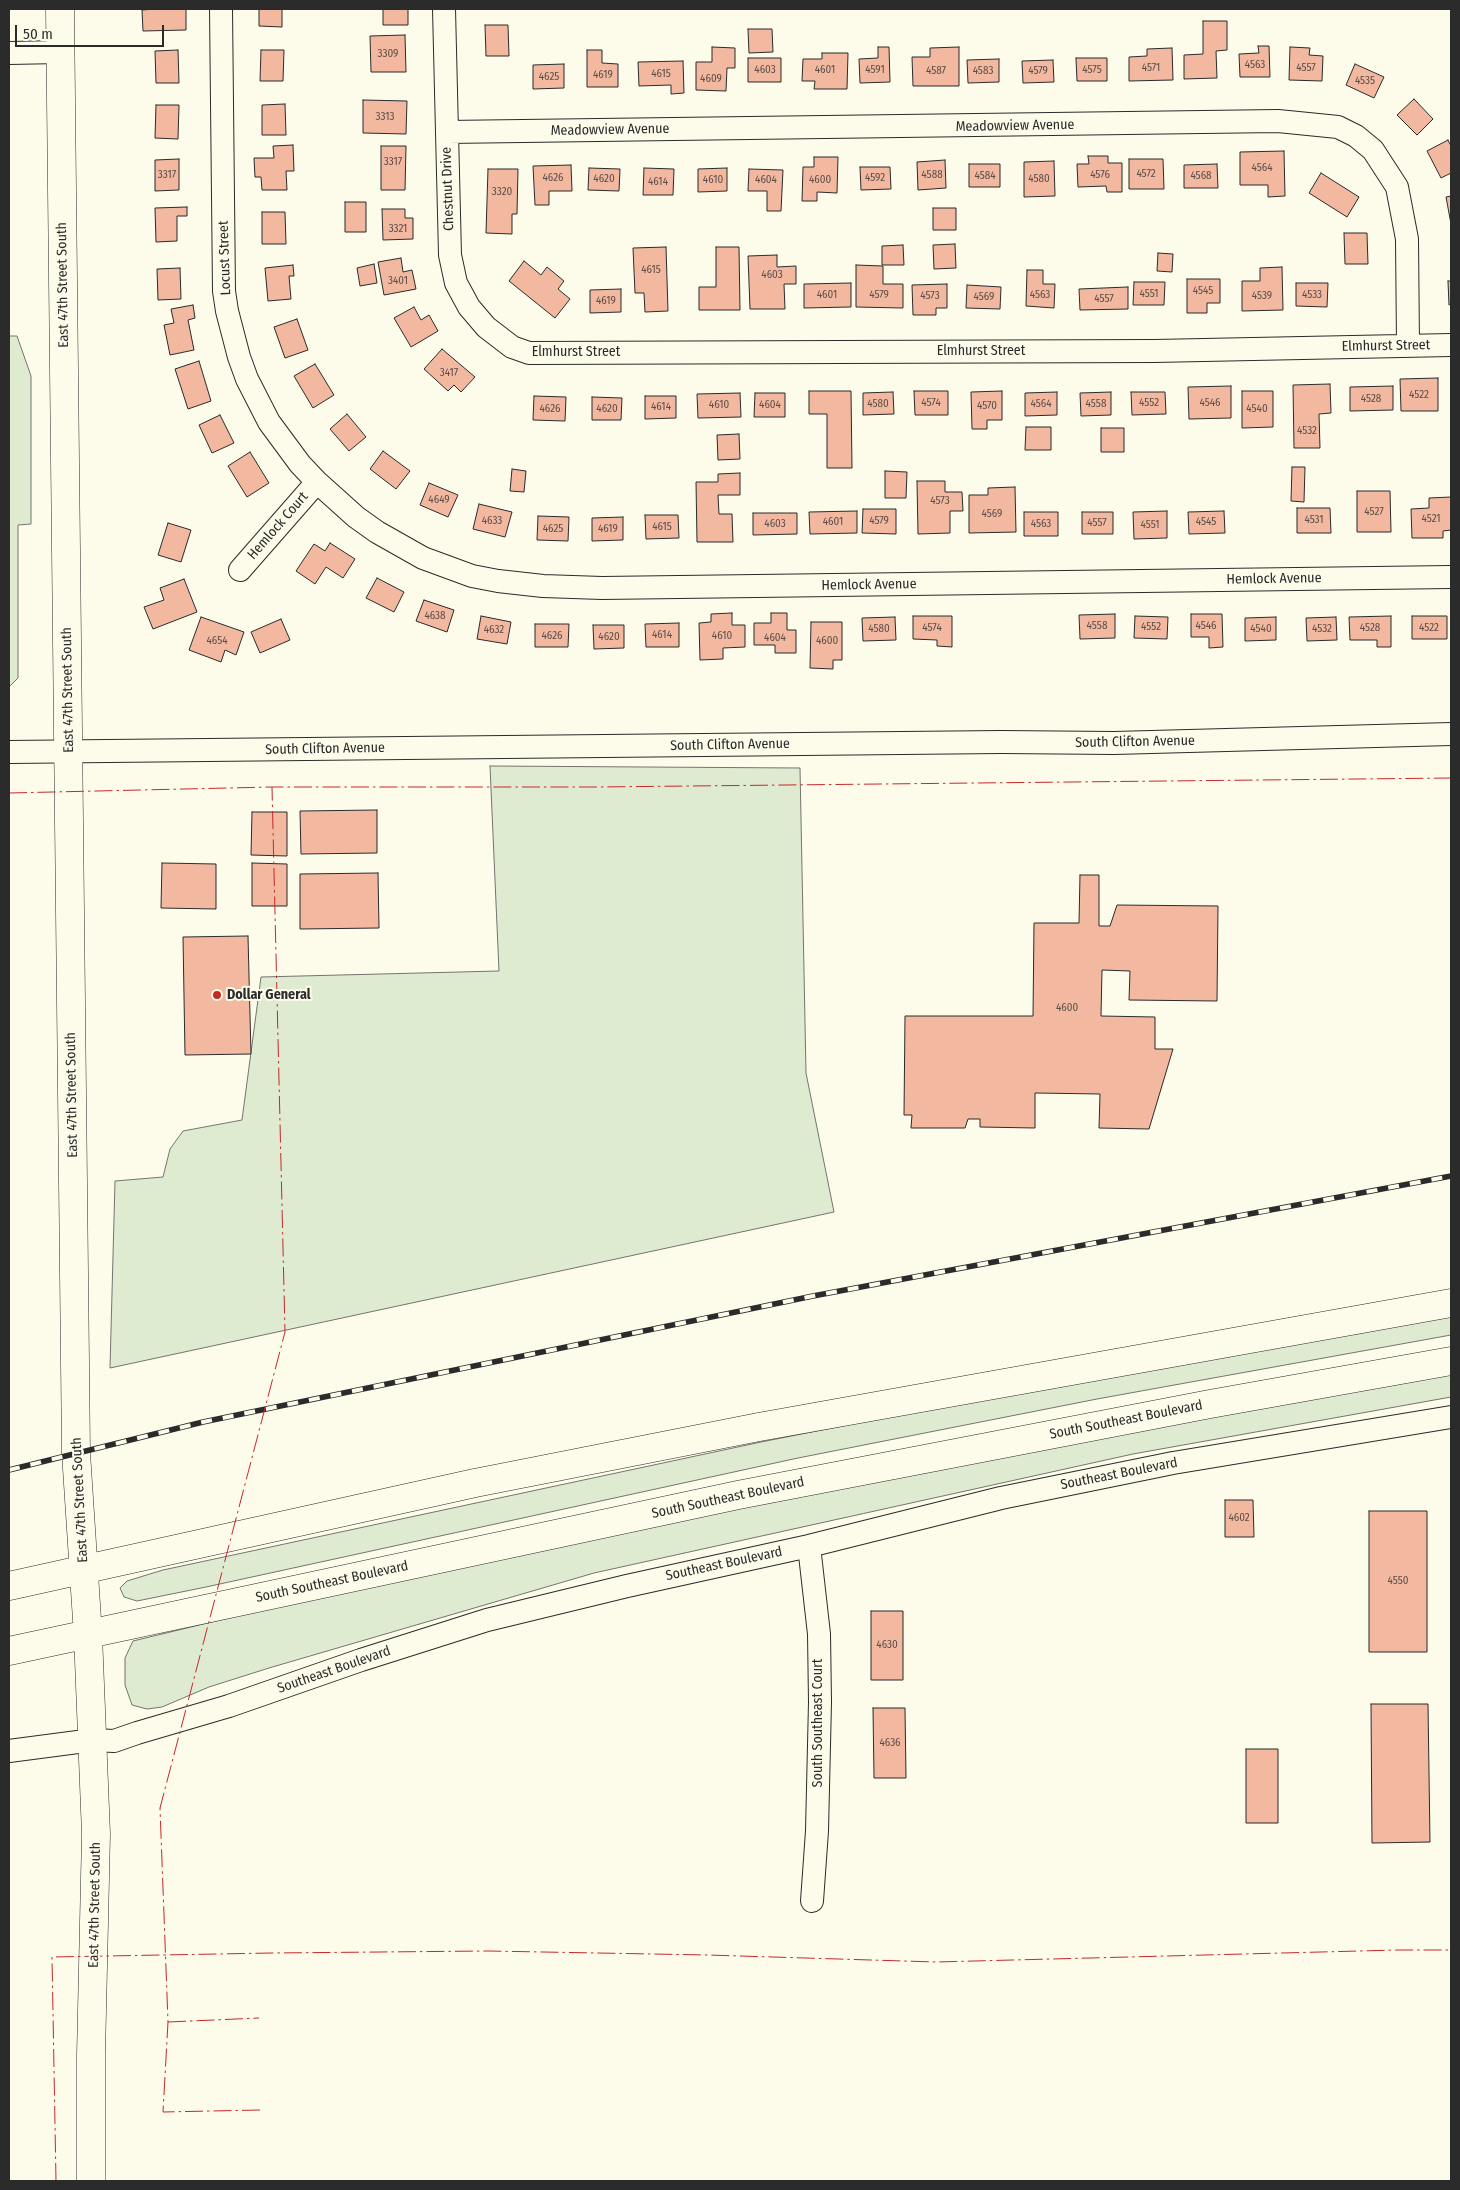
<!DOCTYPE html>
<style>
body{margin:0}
#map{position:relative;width:1460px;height:2190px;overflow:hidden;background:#fdfbea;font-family:"Fira Sans Condensed",sans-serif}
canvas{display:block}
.frame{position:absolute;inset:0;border:10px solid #2b2b2b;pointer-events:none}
.scale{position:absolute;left:15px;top:25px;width:149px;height:22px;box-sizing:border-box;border:2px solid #2b2b2b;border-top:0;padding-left:6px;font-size:15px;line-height:18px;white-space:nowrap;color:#2b2b2b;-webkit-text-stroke:4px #fdfbea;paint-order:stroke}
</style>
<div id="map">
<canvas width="1460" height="2190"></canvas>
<div class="frame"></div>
<div class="scale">50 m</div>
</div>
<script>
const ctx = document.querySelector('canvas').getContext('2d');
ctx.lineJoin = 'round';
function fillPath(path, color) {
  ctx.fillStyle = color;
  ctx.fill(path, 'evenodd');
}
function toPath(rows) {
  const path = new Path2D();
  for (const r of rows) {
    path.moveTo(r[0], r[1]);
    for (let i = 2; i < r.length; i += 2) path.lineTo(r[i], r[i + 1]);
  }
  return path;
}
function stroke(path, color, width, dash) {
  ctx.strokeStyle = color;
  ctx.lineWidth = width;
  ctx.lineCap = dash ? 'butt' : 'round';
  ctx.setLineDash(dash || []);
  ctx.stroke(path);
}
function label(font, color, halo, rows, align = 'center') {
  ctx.font = font + ' "Fira Sans Condensed",sans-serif';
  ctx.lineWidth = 4;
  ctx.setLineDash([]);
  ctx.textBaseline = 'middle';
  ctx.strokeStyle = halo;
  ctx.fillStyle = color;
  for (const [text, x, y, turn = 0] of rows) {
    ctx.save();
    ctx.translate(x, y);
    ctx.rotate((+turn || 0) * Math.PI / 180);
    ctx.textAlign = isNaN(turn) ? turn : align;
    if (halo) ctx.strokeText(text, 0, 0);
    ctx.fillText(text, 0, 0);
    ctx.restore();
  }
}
const green = toPath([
 [9,336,17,336,31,376,31,524,18,525,18,678,9,687,9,336],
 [490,766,800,768,806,1073,834,1212,110,1368,115,1181,163,1177,170,1149,183,1131,242,1120,261,977,499,971,490,766],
 [1451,1315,1451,1335,1097,1399,798,1458,206,1587,137,1601,124,1597,120,1588,127,1581,163,1570,761,1442,1055,1384,1451,1315],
 [1451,1374,1451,1397,1133,1454,594,1573,269,1668,209,1687,162,1707,147,1709,132,1705,125,1685,125,1658,133,1641,286,1604,878,1479,1046,1446,1451,1374]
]);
fillPath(green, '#deebd1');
stroke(green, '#74746e', 1);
const building = toPath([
 [156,9,186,9,186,30,143,31,142,10,156,9],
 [259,9,282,9,282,27,259,26,259,9],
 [383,9,408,9,408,25,383,25,383,9],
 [1203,21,1227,21,1227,50,1216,51,1217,78,1184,79,1184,55,1203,54,1203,21],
 [485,25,508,25,509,56,486,56,485,25],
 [748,29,772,29,773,52,749,53,748,29],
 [405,35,406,72,371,72,370,36,405,35],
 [1258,46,1269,46,1270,77,1240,77,1239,54,1259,53,1258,46],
 [712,47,735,48,735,68,727,68,726,91,696,90,696,62,712,62,712,47],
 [878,47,889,47,890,82,860,83,859,59,878,58,878,47],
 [959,47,959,86,913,86,912,57,930,57,930,48,959,47],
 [1290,47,1310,48,1309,55,1323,56,1322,81,1289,80,1290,47],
 [1172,48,1173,80,1129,81,1129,57,1147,56,1147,49,1172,48],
 [178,50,179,83,156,83,155,51,178,50],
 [261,50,284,50,283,81,260,81,261,50],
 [587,50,602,50,602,63,618,64,618,87,587,87,587,50],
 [822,53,848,53,847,89,814,89,815,81,802,81,803,59,822,59,822,53],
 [748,58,781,58,781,82,748,82,748,58],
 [1076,58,1107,58,1107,81,1077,81,1076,58],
 [999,59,999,82,968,83,967,60,999,59],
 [1053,60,1054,82,1023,83,1022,61,1053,60],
 [683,61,684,93,671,94,671,85,639,86,638,62,683,61],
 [564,64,564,88,533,89,533,65,564,64],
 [1355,64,1384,77,1374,98,1346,85,1355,64],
 [1414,99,1433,119,1417,135,1397,115,1414,99],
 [363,100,407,101,406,134,363,133,363,100],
 [285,104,286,135,262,135,262,105,285,104],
 [156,105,179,105,178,139,155,138,156,105],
 [1448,140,1451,146,1451,173,1441,178,1427,151,1448,140],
 [293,145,294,171,286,171,287,190,262,190,261,177,255,177,254,158,274,158,273,146,293,145],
 [381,146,406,146,405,190,381,190,381,146],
 [1284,151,1285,196,1268,197,1268,185,1240,185,1240,152,1284,151],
 [1088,156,1108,156,1108,163,1122,163,1122,192,1107,192,1106,186,1078,187,1077,164,1089,164,1088,156],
 [814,157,838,157,837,193,817,192,817,201,802,201,803,167,814,167,814,157],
 [179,159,179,190,155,191,155,160,179,159],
 [1129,159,1163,159,1164,189,1129,189,1129,159],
 [945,160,946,188,918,190,917,162,945,160],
 [1054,161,1055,196,1024,197,1024,162,1054,161],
 [969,164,1000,164,1000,187,969,187,969,164],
 [1217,164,1218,188,1184,188,1184,165,1217,164],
 [571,165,572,191,549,191,549,205,535,205,533,166,571,165],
 [860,167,890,167,891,189,861,190,860,167],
 [589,168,620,169,619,191,588,190,589,168],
 [644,168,674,169,673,195,643,195,644,168],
 [727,168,727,191,698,192,698,169,727,168],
 [488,169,518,169,517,214,512,214,512,234,486,233,488,169],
 [749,169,783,170,781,211,767,211,767,191,748,191,749,169],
 [1321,173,1359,197,1347,217,1309,193,1321,173],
 [1451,196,1451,224,1446,197,1451,196],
 [345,202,366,202,366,232,345,232,345,202],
 [187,207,187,216,177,216,177,241,156,242,155,208,187,207],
 [933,208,956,208,956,230,933,230,933,208],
 [382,209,405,209,405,218,413,218,413,239,383,240,382,209],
 [262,212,285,212,286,244,262,244,262,212],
 [1344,233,1367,233,1368,264,1345,264,1344,233],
 [955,244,956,268,934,269,933,245,955,244],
 [903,245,904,265,882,265,882,246,903,245],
 [666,247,668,311,645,312,644,293,635,293,633,248,666,247],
 [716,247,739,247,740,310,699,310,699,287,716,287,716,247],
 [1158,253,1173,254,1172,272,1157,271,1158,253],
 [777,255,777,267,796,266,796,284,784,284,785,309,750,309,748,256,777,255],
 [401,258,403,272,412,270,416,289,384,295,378,262,401,258],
 [524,261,541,275,547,267,564,281,558,289,570,299,555,318,509,281,524,261],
 [374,264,377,283,360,286,357,268,374,264],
 [293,265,294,276,289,276,291,299,268,301,265,268,293,265],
 [856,265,883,266,883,284,903,284,903,308,856,307,856,265],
 [1282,267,1283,310,1242,311,1242,281,1260,281,1260,268,1282,267],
 [180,268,181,299,158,300,157,269,180,268],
 [1027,270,1043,270,1043,284,1055,284,1054,308,1026,306,1027,270],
 [1187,279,1220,279,1220,303,1207,303,1207,313,1187,313,1187,279],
 [1448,281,1451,281,1451,304,1449,305,1448,281],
 [1134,282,1165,282,1164,305,1133,305,1134,282],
 [851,283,851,307,804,308,804,284,851,283],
 [1296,283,1328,283,1327,307,1296,306,1296,283],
 [947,284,947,308,936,308,936,315,913,315,912,285,947,284],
 [967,285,1001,287,1000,309,966,308,967,285],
 [1128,287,1128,309,1080,310,1079,289,1128,287],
 [621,289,621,312,590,313,590,290,621,289],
 [193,305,195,318,188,320,194,350,170,355,164,325,174,323,171,309,193,305],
 [414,307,421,320,429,315,438,331,411,347,394,318,414,307],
 [297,319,308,350,285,358,274,327,297,319],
 [442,349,475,377,461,392,454,385,448,391,424,369,442,349],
 [199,361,211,401,188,409,175,369,199,361],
 [315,364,334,395,313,408,294,376,315,364],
 [1438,378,1438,411,1401,411,1400,379,1438,378],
 [1330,384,1331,413,1319,414,1320,448,1294,448,1293,385,1330,384],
 [1231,386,1231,418,1189,419,1188,387,1231,386],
 [1393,386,1393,410,1350,411,1350,387,1393,386],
 [809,391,851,391,852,468,827,468,827,414,809,414,809,391],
 [914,391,948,391,948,415,915,415,914,391],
 [1002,391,1002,420,987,420,987,429,972,429,971,392,1002,391],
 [1242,391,1273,391,1273,427,1242,428,1242,391],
 [893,392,894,414,863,415,863,393,893,392],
 [1057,392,1057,415,1025,416,1025,393,1057,392],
 [1111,392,1111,415,1081,416,1080,393,1111,392],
 [1131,392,1165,392,1166,414,1132,415,1131,392],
 [740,393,741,417,698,418,697,394,740,393],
 [755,393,785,393,785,417,754,417,755,393],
 [534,396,566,397,565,421,533,420,534,396],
 [645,396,676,396,676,418,645,419,645,396],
 [592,397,622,398,621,420,592,420,592,397],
 [347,414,366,437,349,451,330,429,347,414],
 [220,415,234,443,212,453,199,425,220,415],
 [1026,427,1051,427,1051,450,1025,450,1026,427],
 [1101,428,1124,428,1124,452,1101,452,1101,428],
 [739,434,740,459,718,460,717,435,739,434],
 [383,451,410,471,396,489,370,469,383,451],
 [250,452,269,483,247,497,228,466,250,452],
 [1292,467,1305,467,1304,502,1291,501,1292,467],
 [512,469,526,471,524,492,510,491,512,469],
 [885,471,907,472,906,498,885,498,885,471],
 [740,473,740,495,718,495,719,514,732,514,733,542,697,542,696,482,718,482,718,474,740,473],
 [917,481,945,481,945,492,962,492,963,511,950,511,950,533,918,534,917,481],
 [429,483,458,495,448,517,420,505,429,483],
 [1015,487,1016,532,969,533,969,495,988,495,988,488,1015,487],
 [1357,491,1390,491,1391,532,1357,532,1357,491],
 [1451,497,1451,530,1443,531,1443,538,1412,538,1411,509,1429,508,1429,498,1451,497],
 [479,504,512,512,505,537,473,529,479,504],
 [1297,508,1330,508,1331,533,1297,533,1297,508],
 [863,509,896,509,896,534,862,533,863,509],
 [857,511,857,533,810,534,809,512,857,511],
 [1167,511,1167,538,1134,539,1133,512,1167,511],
 [1224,511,1225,533,1189,534,1188,512,1224,511],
 [1024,512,1058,512,1058,536,1024,536,1024,512],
 [1082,512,1113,512,1113,534,1082,534,1082,512],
 [753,513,797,513,797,534,753,535,753,513],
 [645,515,678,515,679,538,646,539,645,515],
 [538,516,569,517,568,541,537,540,538,516],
 [623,517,623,540,592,541,592,518,623,517],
 [168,523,191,530,181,562,158,555,168,523],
 [330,543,355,559,343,578,326,567,315,584,296,571,314,544,325,551,330,543],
 [377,578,404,592,394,612,366,598,377,578],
 [184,579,197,612,153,629,144,607,164,600,160,588,184,579],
 [424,600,454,610,447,632,416,621,424,600],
 [732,613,732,625,745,625,745,647,723,648,723,659,700,660,699,623,711,622,711,614,732,613],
 [771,613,787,613,787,630,796,630,796,653,775,653,775,645,754,645,754,623,771,623,771,613],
 [1115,614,1115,638,1080,639,1079,615,1115,614],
 [1191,614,1222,614,1223,647,1209,648,1209,637,1191,637,1191,614],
 [481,616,511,622,507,644,477,639,481,616],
 [913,616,952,616,952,647,937,646,937,640,913,639,913,616],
 [1135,616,1168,617,1167,639,1134,638,1135,616],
 [1391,616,1391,647,1377,647,1377,640,1350,640,1349,617,1391,616],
 [1412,616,1447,616,1447,639,1412,639,1412,616],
 [201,617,244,632,236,655,225,650,221,662,189,650,201,617],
 [895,617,896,640,863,641,862,618,895,617],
 [1276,617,1276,640,1245,641,1245,618,1276,617],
 [1336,617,1337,640,1307,641,1306,618,1336,617],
 [281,619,290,640,260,653,251,632,281,619],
 [811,622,842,622,842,660,833,660,833,669,810,668,811,622],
 [679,623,679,647,646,647,645,624,679,623],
 [535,624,569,624,568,647,535,647,535,624],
 [593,625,624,625,624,648,594,649,593,625],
 [377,810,377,853,301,854,300,811,377,810],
 [252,812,287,812,287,856,251,855,252,812],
 [162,863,216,864,216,909,161,908,162,863],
 [252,863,287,864,287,906,252,906,252,863],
 [378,873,379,928,300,929,300,874,378,873],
 [1080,875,1099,875,1099,926,1110,926,1117,905,1218,906,1217,1001,1129,1000,1130,971,1102,970,1101,1016,1155,1017,1155,1049,1173,1049,1149,1129,1099,1128,1100,1094,1035,1093,1035,1128,980,1127,980,1119,968,1119,965,1128,911,1128,912,1115,904,1115,905,1016,1033,1016,1034,923,1079,923,1080,875],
 [248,936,251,1054,185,1055,183,937,248,936],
 [1225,1500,1253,1500,1254,1537,1225,1537,1225,1500],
 [1369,1511,1427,1511,1427,1652,1369,1652,1369,1511],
 [871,1611,903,1611,903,1680,871,1680,871,1611],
 [1371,1704,1428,1704,1430,1842,1372,1843,1371,1704],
 [873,1708,905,1708,906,1778,874,1778,873,1708],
 [1246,1749,1278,1749,1278,1823,1246,1823,1246,1749]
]);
fillPath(building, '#f2b8a0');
stroke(building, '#2b2b2b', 1);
const minor = toPath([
 [221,9,224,291,227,311,239,357,247,379,269,422,300,464,317,482,356,517,377,532,423,558,472,576,498,581,543,586,602,588,1451,577],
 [444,9,450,255,456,283,469,307,486,327,512,347,529,353,1154,351,1451,345],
 [9,53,60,52],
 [447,132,1278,121,1338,127,1356,136,1373,150,1397,187,1407,239,1408,345],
 [240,570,317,482],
 [9,752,1001,742,1114,743,1451,734],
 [809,1546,819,1634,820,1702,817,1831,812,1901],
 [9,1751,93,1740,114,1741,137,1733,229,1706,361,1660,487,1620,627,1586,809,1546,1001,1498,1173,1463,1451,1417]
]);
const major = toPath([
 [60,9,76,1453,88,1635,96,1834,91,2055,91,2181],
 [9,1586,475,1483,759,1427,1451,1303],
 [9,1651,738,1495,1210,1404,1451,1361]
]);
stroke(minor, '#2b2b2b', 24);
stroke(major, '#2b2b2b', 29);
stroke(minor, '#fdfbea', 22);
stroke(major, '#fdfbea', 28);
const rail = toPath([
 [9,1470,203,1422,813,1296,1451,1176]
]);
stroke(rail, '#2b2b2b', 5.5);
stroke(rail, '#fdfbea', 4, [11]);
stroke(toPath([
 [9,793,272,787,596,787,1451,778],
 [168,2022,259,2018],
 [260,2110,163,2112,168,2022,160,1808,285,1332,272,787],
 [56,2181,52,1957,272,1953,488,1951,707,1955,936,1962,1398,1950,1451,1950]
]), '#c62828', 1, [18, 4, 2.5, 4]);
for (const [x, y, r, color] of [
 [217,995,5,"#c62828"]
]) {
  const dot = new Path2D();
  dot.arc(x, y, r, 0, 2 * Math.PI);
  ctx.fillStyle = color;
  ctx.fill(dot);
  stroke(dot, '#fdfbea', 2);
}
label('11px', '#5d4e48', null, [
 ["3309",388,54],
 ["4563",1255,65],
 ["4571",1151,68],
 ["4557",1306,68],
 ["4603",765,70],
 ["4601",825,70],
 ["4591",875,70],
 ["4575",1092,70],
 ["4587",936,71],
 ["4583",983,71],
 ["4579",1038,71],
 ["4615",661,74],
 ["4619",603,75],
 ["4625",549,77],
 ["4609",711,79],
 ["4535",1365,81],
 ["3313",385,117],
 ["3317",393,162],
 ["4564",1262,168],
 ["4572",1146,174],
 ["3317",167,175],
 ["4588",932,175],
 ["4576",1100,175],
 ["4584",985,176],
 ["4568",1201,176],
 ["4626",553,178],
 ["4592",875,178],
 ["4620",604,179],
 ["4580",1039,179],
 ["4610",713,180],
 ["4604",766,180],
 ["4600",820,180],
 ["4614",658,182],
 ["3320",502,192],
 ["3321",398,229],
 ["4615",651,270],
 ["4603",772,275],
 ["3401",398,281],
 ["4545",1203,291],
 ["4551",1149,294],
 ["4601",827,295],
 ["4579",879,295],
 ["4563",1040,295],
 ["4533",1312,295],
 ["4573",930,296],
 ["4539",1262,296],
 ["4569",984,297],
 ["4557",1104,299],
 ["4619",606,301],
 ["3417",449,373],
 ["4522",1419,395],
 ["4528",1371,399],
 ["4574",931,403],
 ["4552",1149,403],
 ["4546",1210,403],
 ["4580",878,404],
 ["4564",1041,404],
 ["4558",1096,404],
 ["4610",719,405],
 ["4604",770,405],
 ["4570",987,406],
 ["4614",661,407],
 ["4626",550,409],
 ["4620",607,409],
 ["4540",1257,409],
 ["4532",1307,431],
 ["4649",439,500],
 ["4573",940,501],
 ["4527",1374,512],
 ["4569",992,514],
 ["4521",1431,519],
 ["4531",1314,520],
 ["4633",492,521],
 ["4579",879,521],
 ["4601",833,522],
 ["4545",1206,522],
 ["4557",1097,523],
 ["4603",775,524],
 ["4563",1041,524],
 ["4551",1150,525],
 ["4615",662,527],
 ["4625",553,529],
 ["4619",608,529],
 ["4638",435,616],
 ["4558",1097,626],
 ["4546",1206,626],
 ["4552",1151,627],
 ["4574",932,628],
 ["4528",1370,628],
 ["4522",1429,628],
 ["4580",879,629],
 ["4540",1261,629],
 ["4532",1322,629],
 ["4632",494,630],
 ["4614",662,635],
 ["4626",552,636],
 ["4610",722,636],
 ["4620",609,637],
 ["4604",775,638],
 ["4654",217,641],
 ["4600",827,641],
 ["4600",1067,1008],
 ["4602",1239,1518],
 ["4550",1398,1581],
 ["4630",887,1645],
 ["4636",890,1743]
]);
label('14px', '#2b2b2b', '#fdfbea', [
 ["Meadowview Avenue",1015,126,-1],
 ["Meadowview Avenue",610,130,-1],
 ["Chestnut Drive",448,189,-92],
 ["Locust Street",225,258,-92],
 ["East 47th Street South",63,285,-91],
 ["Elmhurst Street",1386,346,-1],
 ["Elmhurst Street",981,351],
 ["Elmhurst Street",576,352],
 ["Hemlock Court",278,526,-49],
 ["Hemlock Avenue",1274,579,-1],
 ["Hemlock Avenue",869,585,-1],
 ["East 47th Street South",68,690,-91],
 ["South Clifton Avenue",1135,742,-1],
 ["South Clifton Avenue",730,745,-1],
 ["South Clifton Avenue",325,749,-1],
 ["East 47th Street South",72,1095,-91],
 ["South Southeast Boulevard",1126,1420,-11],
 ["Southeast Boulevard",1119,1474,-11],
 ["South Southeast Boulevard",728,1498,-12],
 ["East 47th Street South",80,1500,-93],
 ["Southeast Boulevard",724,1564,-12],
 ["South Southeast Boulevard",332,1582,-12],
 ["Southeast Boulevard",334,1670,-19],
 ["South Southeast Court",818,1723,-90],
 ["East 47th Street South",95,1905,-89]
]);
label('bold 14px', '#2b2b2b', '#fdfbea', [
 ["Dollar General",227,995]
], 'left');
</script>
